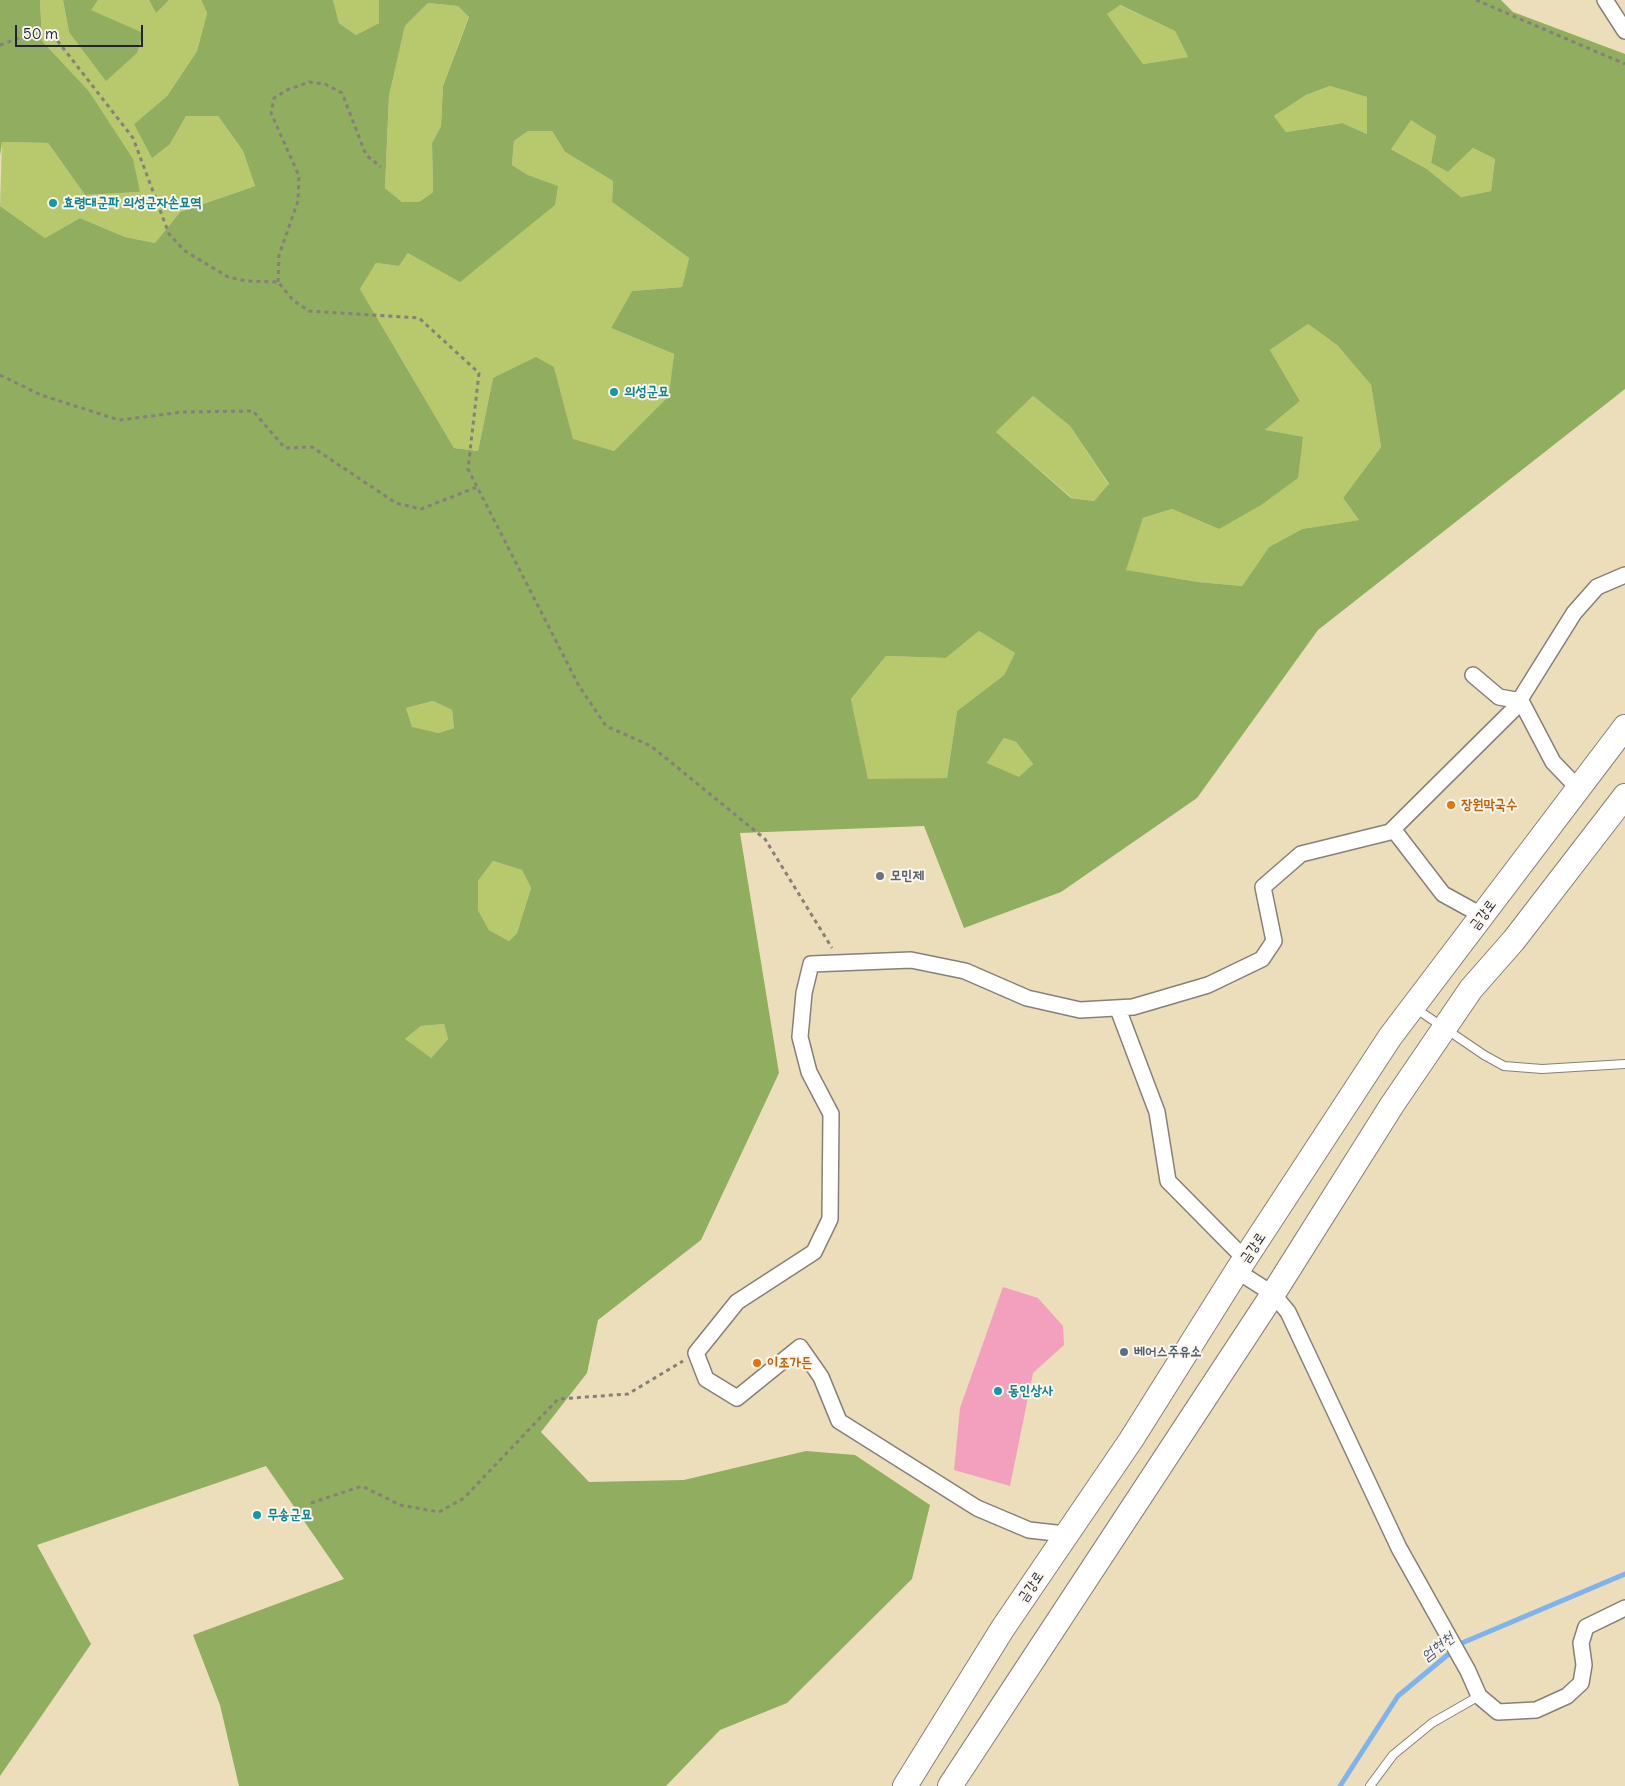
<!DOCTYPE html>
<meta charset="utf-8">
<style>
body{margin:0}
#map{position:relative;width:1625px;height:1786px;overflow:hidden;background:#ecdeba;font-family:Delius,sans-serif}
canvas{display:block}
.scale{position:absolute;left:15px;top:25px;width:128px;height:22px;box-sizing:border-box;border:2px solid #22223b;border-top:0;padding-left:6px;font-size:15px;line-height:18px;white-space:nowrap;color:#22223b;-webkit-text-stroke:4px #fbf7ec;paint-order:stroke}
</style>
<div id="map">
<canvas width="1625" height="1786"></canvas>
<div class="scale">50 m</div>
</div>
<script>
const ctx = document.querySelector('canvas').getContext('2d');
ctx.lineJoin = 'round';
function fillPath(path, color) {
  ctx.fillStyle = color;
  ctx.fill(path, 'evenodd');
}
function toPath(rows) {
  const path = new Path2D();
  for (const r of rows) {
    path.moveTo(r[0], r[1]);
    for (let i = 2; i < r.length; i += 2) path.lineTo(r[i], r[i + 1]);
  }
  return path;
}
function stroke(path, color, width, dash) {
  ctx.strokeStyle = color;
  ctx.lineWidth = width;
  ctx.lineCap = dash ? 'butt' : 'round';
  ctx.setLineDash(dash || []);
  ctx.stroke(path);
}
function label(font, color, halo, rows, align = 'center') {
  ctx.font = font + ' Delius,"Poor Story",sans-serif';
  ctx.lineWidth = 4;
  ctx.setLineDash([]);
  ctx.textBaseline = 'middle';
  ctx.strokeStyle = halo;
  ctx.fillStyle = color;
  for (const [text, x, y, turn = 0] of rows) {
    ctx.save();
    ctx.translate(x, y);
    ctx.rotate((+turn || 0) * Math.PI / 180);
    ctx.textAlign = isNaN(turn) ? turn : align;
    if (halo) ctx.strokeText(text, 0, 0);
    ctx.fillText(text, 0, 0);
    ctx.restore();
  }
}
fillPath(toPath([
 [40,0,63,0,69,32,98,0,149,0,156,12,169,0,201,0,207,13,197,51,167,96,134,124,170,144,186,116,218,116,243,151,255,186,180,212,155,243,125,237,80,218,45,238,0,206,2,142,48,143,85,195,140,192,88,90,42,41],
 [333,0,379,0,379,23,356,35,339,23],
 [428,3,458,6,469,16,443,86,441,126,432,143,433,192,419,202,402,202,385,188,389,96,405,26],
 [1119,5,1175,31,1188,57,1143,64,1107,14],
 [1330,86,1367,97,1367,134,1341,123,1286,132,1274,116,1306,95],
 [1411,119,1436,136,1431,163,1448,172,1473,148,1495,159,1491,191,1461,197,1427,169,1390,148],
 [528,131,552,131,565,152,613,181,612,202,689,258,682,287,632,291,611,328,674,354,670,396,614,451,573,440,554,367,493,378,478,451,454,448,360,289,376,263,399,266,408,253,557,186,528,175,512,165,514,141],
 [1308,324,1337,345,1371,385,1381,447,1343,498,1359,520,1302,529,1269,547,1242,586,1198,582,1125,570,1143,518,1172,509,1219,529,1265,430,1300,401,1270,350],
 [1033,396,1070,426,1109,485,1094,501,1072,498,996,432],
 [979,631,1015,653,1004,675,957,711,947,778,868,780,851,699,886,656,946,658],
 [433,701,452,710,454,728,438,733,412,728,406,708],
 [1004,738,1016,742,1033,764,1019,778,987,763],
 [493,861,522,870,531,888,517,933,509,941,489,930,478,910,478,881],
 [444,1024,448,1039,430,1059,405,1039,421,1026]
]), '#b7c96c');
fillPath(toPath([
 [0,0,40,0,42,41,88,90,133,159,140,192,85,195,48,143,2,142,0,156],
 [63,0,98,0,91,10,143,33,137,53,106,81,69,32],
 [149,0,169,0,156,13],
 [201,0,333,0,339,23,356,35,379,23,379,0,1501,0,1513,12,1625,54,1625,389,1318,630,1197,798,1061,892,964,928,924,826,740,833,779,1073,701,1240,598,1320,587,1373,541,1432,589,1482,684,1480,806,1451,855,1455,930,1505,912,1579,787,1703,720,1730,666,1786,239,1786,220,1705,193,1635,344,1579,266,1466,37,1545,91,1644,0,1776,0,206,45,238,80,218,125,237,155,243,180,212,255,186,243,151,218,116,186,116,170,144,152,158,134,124,167,96,197,51,207,13],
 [428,3,458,6,469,17,443,86,441,126,432,143,433,192,419,202,402,202,385,188,389,96,405,26],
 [1120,5,1175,31,1188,57,1143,64,1107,14],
 [1330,86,1367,97,1367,134,1342,123,1286,132,1274,116,1306,95],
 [1411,120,1436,136,1431,163,1448,172,1473,148,1495,159,1491,191,1461,197,1427,169,1391,149],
 [528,131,552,131,565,152,613,181,612,202,689,258,682,287,632,291,611,328,674,354,669,396,614,451,573,439,554,367,536,357,493,378,478,451,454,448,360,289,376,263,399,266,408,253,460,282,555,205,558,186,528,175,512,165,514,141],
 [1308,324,1337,345,1371,385,1381,447,1343,498,1359,520,1302,529,1269,547,1242,586,1198,582,1126,570,1143,518,1172,509,1219,529,1261,505,1298,478,1303,437,1265,430,1300,401,1270,350],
 [1033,396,1070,426,1109,484,1094,501,1071,498,996,432],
 [979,631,1015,653,1004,675,957,711,947,778,868,779,851,699,886,656,946,658],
 [433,701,452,710,454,728,438,733,412,727,406,708],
 [1004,738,1016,742,1033,764,1019,777,987,763],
 [493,861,522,870,531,888,517,933,509,941,489,930,478,910,478,881],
 [444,1024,448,1039,431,1058,405,1039,421,1026]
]), '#91ad60');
stroke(toPath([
 [1340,1786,1398,1696,1462,1643,1625,1574]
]), '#7eb3ec', 5);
fillPath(toPath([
 [1003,1287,1038,1298,1063,1326,1064,1345,1033,1373,1010,1486,954,1470,960,1408]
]), '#f2a0be');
const lane = toPath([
 [1415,1008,1484,1055,1504,1066,1542,1069,1625,1064],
 [1370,1786,1393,1755,1432,1723,1479,1696]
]);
const street = toPath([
 [1605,0,1625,31],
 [1473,675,1499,697,1521,701,1553,762,1578,788],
 [1393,829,1443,894,1483,916],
 [1118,1009,1157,1112,1168,1181,1245,1259],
 [1237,1271,1273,1294,1288,1312,1399,1548,1468,1671,1479,1696,1498,1712,1536,1710,1567,1696,1581,1683,1584,1665,1581,1643,1586,1627,1625,1608],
 [1065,1534,1029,1530,977,1508,839,1421,821,1377,800,1347,737,1398,706,1379,696,1353,737,1302,814,1252,830,1219,831,1114,809,1072,800,1037,804,993,811,964,911,960,965,971,1027,998,1080,1010,1133,1007,1208,985,1262,959,1274,941,1263,887,1301,854,1390,832,1514,709,1574,613,1597,587,1625,575]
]);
const primary = toPath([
 [905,1786,1003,1628,1131,1440,1237,1271,1390,1037,1625,727],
 [950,1786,1273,1294,1392,1105,1471,989,1514,940,1625,796]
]);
stroke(lane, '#87807a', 10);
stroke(street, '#87807a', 18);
stroke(primary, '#87807a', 26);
stroke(toPath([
 [1476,0,1625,64],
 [0,45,40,30,53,35,133,138,169,234,185,251,228,277,246,281,278,282,293,300,309,311,419,318,479,373,468,469,579,686,606,726,651,746,765,839,832,948],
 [278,282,279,255,298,201,299,176,271,113,274,98,287,90,309,82,325,84,342,93,366,155,381,167],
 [0,375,41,395,119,420,183,412,253,411,285,448,312,447,396,503,421,509,477,487],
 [311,1503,362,1486,400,1505,439,1512,464,1498,558,1399,628,1394,683,1361]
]), '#87807a', 3, [4, 4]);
stroke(lane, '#fff', 8);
stroke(street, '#fff', 15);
stroke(primary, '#fff', 24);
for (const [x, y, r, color] of [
 [53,203,5,"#0f9aa8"],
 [614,392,5,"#0f9aa8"],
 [1451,805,5,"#e8710a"],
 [880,876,5,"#6b7280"],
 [1124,1352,5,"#5c6f8a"],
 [757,1363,5,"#e8710a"],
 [998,1391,5,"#0f9aa8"],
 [257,1515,5,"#0f9aa8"]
]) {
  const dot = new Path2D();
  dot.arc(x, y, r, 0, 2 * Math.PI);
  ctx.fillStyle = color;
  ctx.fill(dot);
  stroke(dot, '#fbf7ec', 2);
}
label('bold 14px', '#0d838f', '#fbf7ec', [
 ["효령대군파 의성군자손묘역",63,203],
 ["의성군묘",624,392],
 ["동인상사",1008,1391],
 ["무송군묘",267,1515]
], 'left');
label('bold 14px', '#c56008', '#fbf7ec', [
 ["장원막국수",1461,805],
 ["이조가든",767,1363]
], 'left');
label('bold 14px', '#5b616d', '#fbf7ec', [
 ["모민제",890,876]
], 'left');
label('14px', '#22223b', '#fbf7ec', [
 ["금강로",1483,915,-53],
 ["금강로",1253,1248,-56],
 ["금강로",1031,1587,-56]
]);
label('bold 14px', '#4e5e75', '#fbf7ec', [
 ["베어스주유소",1134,1352]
], 'left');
label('italic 15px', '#425579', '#fbf7ec', [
 ["엄현천",1438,1647,-38]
]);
</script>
